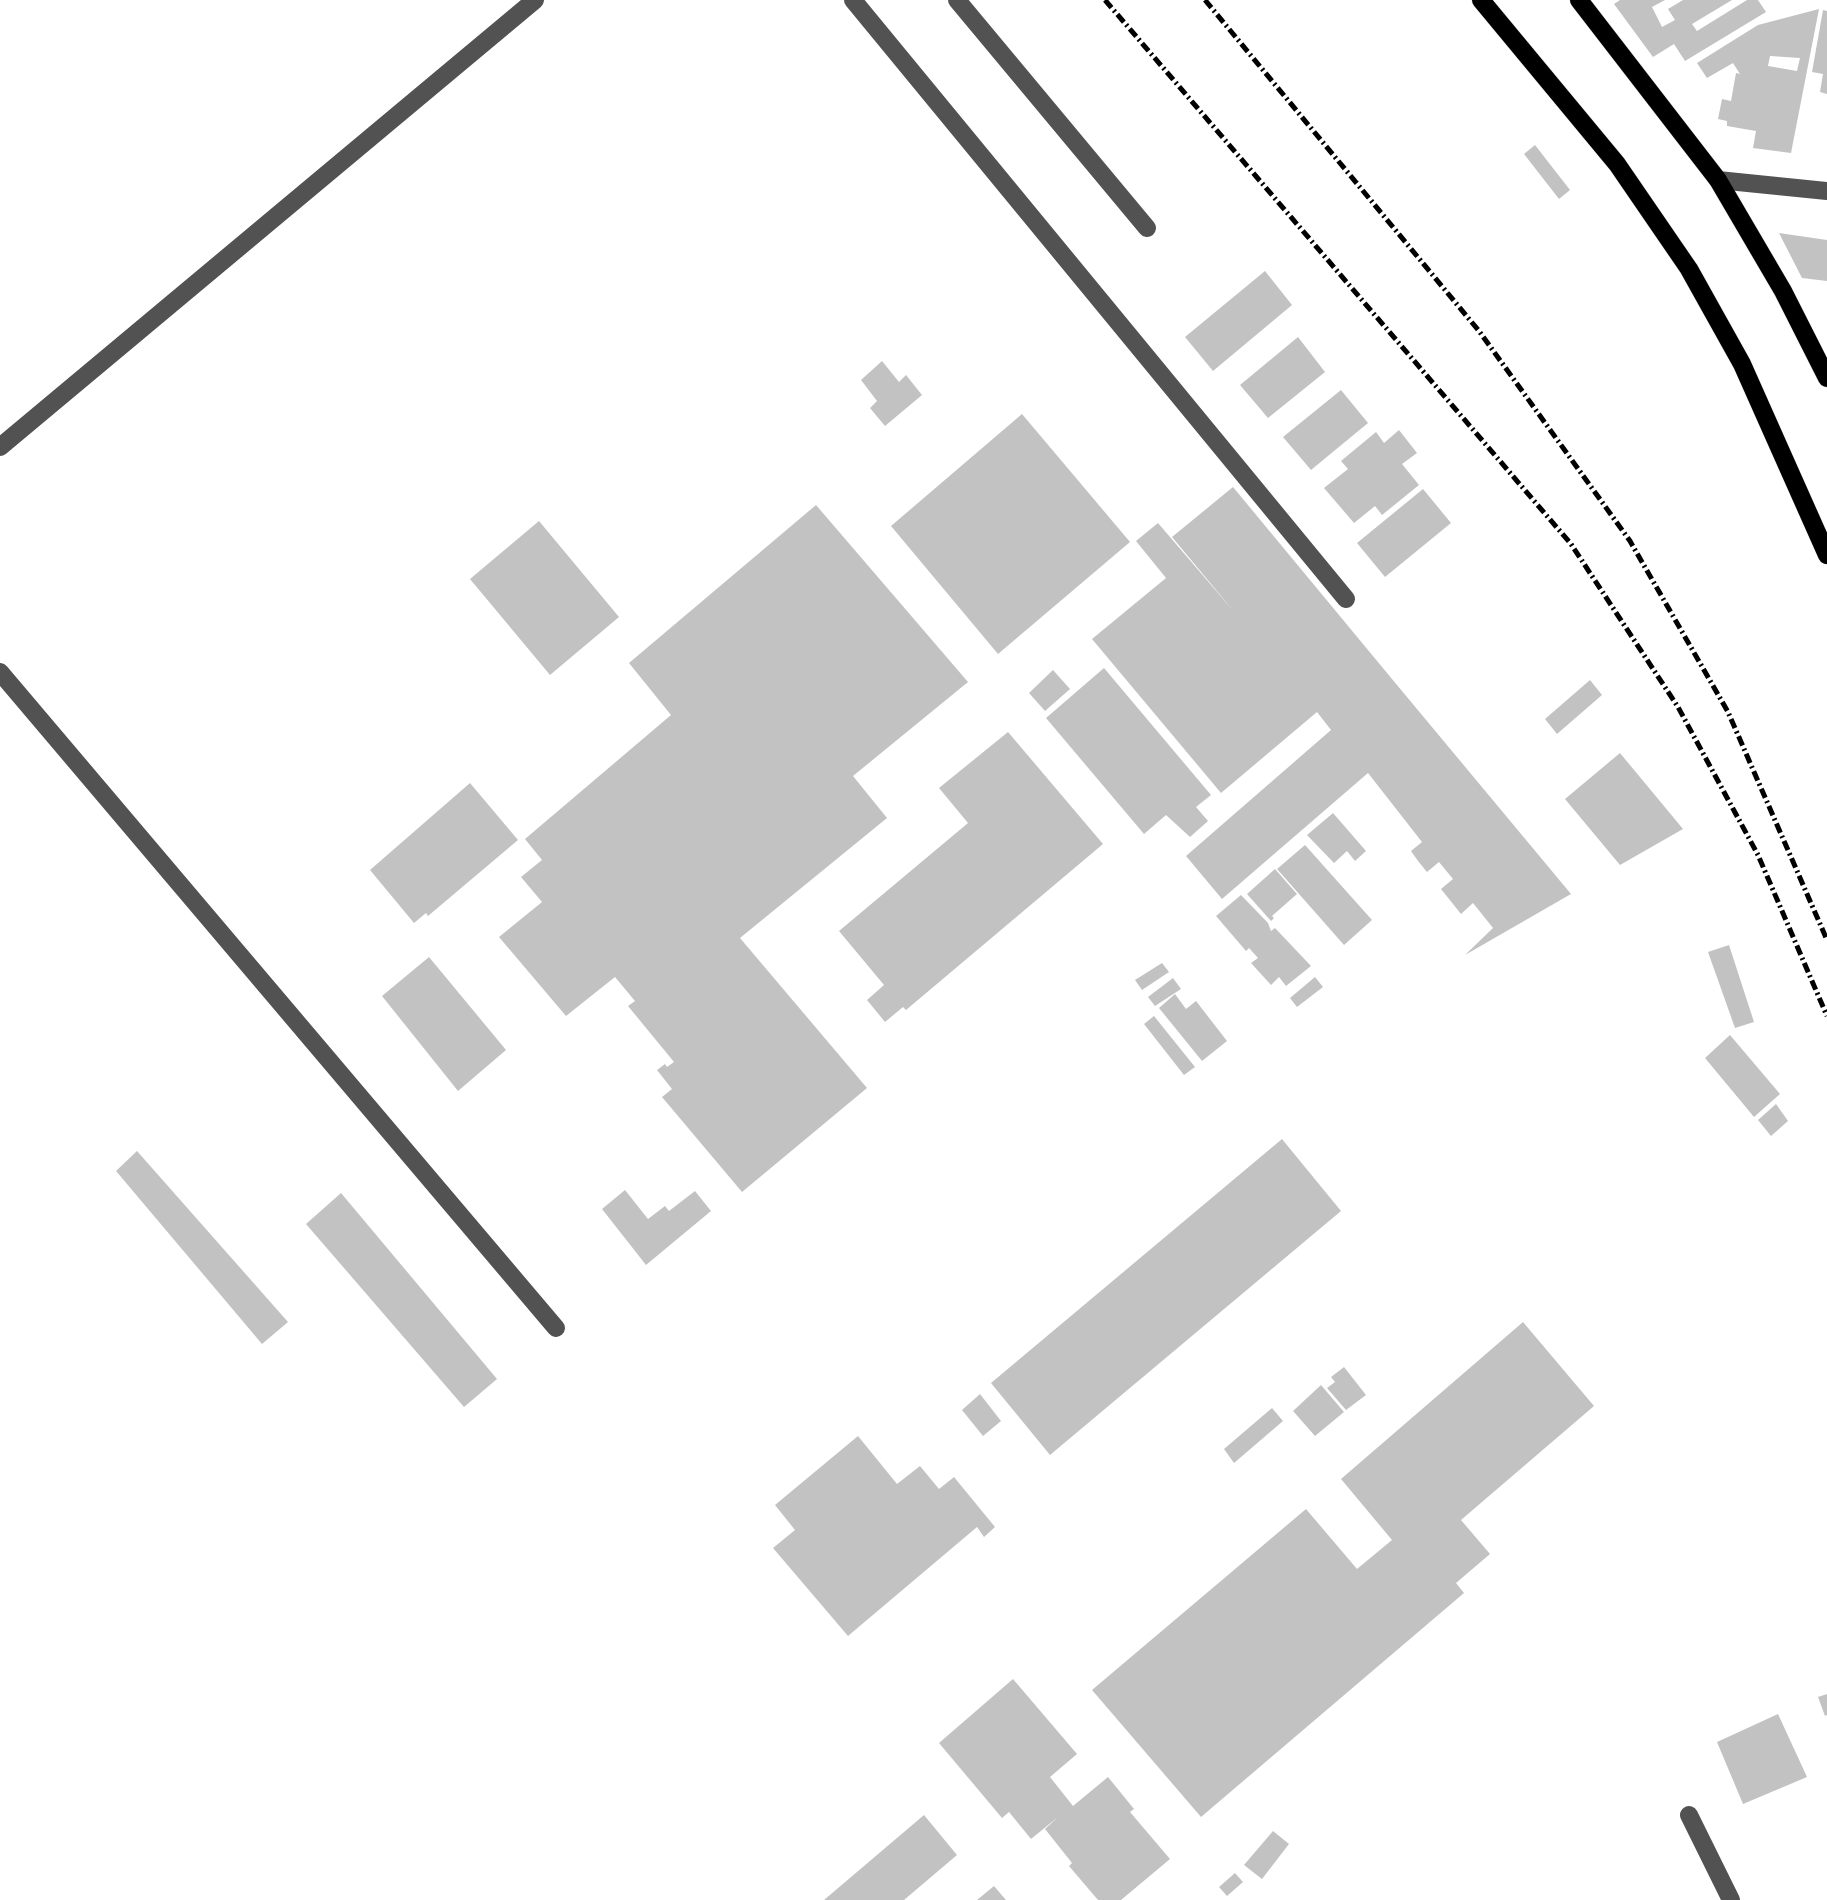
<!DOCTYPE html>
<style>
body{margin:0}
canvas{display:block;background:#fff}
</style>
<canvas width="1827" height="1900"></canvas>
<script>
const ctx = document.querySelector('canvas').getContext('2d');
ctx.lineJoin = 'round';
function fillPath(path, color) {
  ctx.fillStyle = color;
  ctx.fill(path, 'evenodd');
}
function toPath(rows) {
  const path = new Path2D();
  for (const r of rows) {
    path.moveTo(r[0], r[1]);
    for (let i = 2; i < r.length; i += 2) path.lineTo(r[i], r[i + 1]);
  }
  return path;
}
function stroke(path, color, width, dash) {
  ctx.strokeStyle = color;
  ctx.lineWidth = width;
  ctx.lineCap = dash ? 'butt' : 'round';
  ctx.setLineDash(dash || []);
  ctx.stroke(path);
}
fillPath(toPath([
 [1620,0,1665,0,1652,7,1662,27,1675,20,1668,9,1683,0,1732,0,1692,24,1697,31,1747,0,1758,0,1766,12,1685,61,1674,44,1653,57,1614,4],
 [1819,9,1791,153,1753,148,1756,131,1727,126,1727,121,1718,119,1722,99,1731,101,1736,73,1740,74,1733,63,1707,78,1697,63,1758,25],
 [1770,56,1800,58,1797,71,1768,66],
 [1823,10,1827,11,1827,94,1820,92,1823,74,1812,72],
 [1535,145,1570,190,1559,199,1524,154],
 [1779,233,1827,240,1827,281,1802,278],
 [1265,271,1292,305,1213,371,1185,337],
 [1298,337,1325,372,1268,418,1240,385],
 [882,361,899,382,906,375,922,395,885,426,870,408,877,401,861,380],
 [1341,390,1368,423,1311,470,1283,437],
 [1022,414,1130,542,998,654,891,526],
 [1399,430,1417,453,1402,464,1419,485,1382,515,1375,506,1354,523,1324,488,1348,469,1341,461,1376,432,1384,443],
 [1233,487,1392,679,1571,894,1465,955,1493,928,1473,903,1461,914,1441,889,1453,879,1439,862,1427,872,1418,861,1411,851,1422,842,1368,773,1222,899,1186,856,1331,730,1317,712,1221,793,1092,639,1166,578,1136,541,1158,523,1236,614,1172,537],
 [1423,489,1451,523,1385,577,1357,543],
 [816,505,968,682,853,776,887,818,740,938,867,1088,742,1192,662,1097,672,1089,657,1070,665,1064,667,1067,674,1062,628,1006,635,1001,615,977,566,1016,499,937,542,902,521,877,542,860,525,839,671,715,629,663],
 [539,521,619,617,550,675,470,579],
 [1104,668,1211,795,1196,807,1208,821,1190,837,1166,815,1144,834,1046,718],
 [1053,670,1070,689,1045,711,1029,693],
 [1590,680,1602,695,1557,734,1545,719],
 [1008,732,1103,844,906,1010,903,1007,885,1022,867,1000,884,985,839,931,968,823,939,788],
 [1620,753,1683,829,1620,865,1565,799],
 [470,783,518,840,428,916,426,913,414,923,370,870],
 [1333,813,1366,851,1355,861,1347,851,1334,863,1307,835],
 [1305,845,1372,920,1344,945,1277,869],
 [1275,869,1297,894,1272,916,1274,918,1271,921,1247,894],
 [1241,895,1268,923,1271,931,1275,928,1311,966,1286,986,1279,977,1271,985,1251,963,1258,958,1249,948,1246,951,1216,916],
 [1729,945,1754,1022,1735,1028,1708,952],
 [429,957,506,1050,458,1091,382,996],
 [1162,963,1169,972,1142,990,1135,980],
 [1315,977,1323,987,1297,1007,1290,998],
 [1173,978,1181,989,1155,1006,1148,997],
 [1175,994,1186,1009,1196,1001,1227,1041,1202,1061,1159,1008],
 [1154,1016,1195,1067,1184,1075,1144,1024],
 [1730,1035,1780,1094,1754,1117,1705,1058],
 [1776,1104,1788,1121,1771,1136,1758,1120],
 [1282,1139,1341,1211,1050,1455,991,1383],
 [137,1151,288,1322,262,1344,116,1171],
 [625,1190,648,1219,665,1206,669,1211,695,1191,711,1211,646,1265,602,1209],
 [341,1193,497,1379,464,1407,306,1224],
 [1523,1322,1594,1406,1461,1520,1490,1554,1456,1583,1464,1593,1201,1817,1092,1690,1306,1509,1357,1569,1392,1540,1341,1479],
 [1344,1367,1366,1395,1346,1410,1327,1388,1335,1382,1331,1377],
 [1321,1385,1344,1412,1315,1436,1293,1411],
 [980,1394,1001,1421,983,1436,962,1410],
 [1272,1408,1283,1421,1234,1463,1224,1449],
 [858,1436,897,1484,920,1466,939,1489,954,1477,995,1527,984,1537,977,1527,848,1636,773,1548,795,1530,775,1505],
 [1013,1679,1077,1754,1050,1777,1073,1806,1108,1777,1134,1809,1130,1812,1170,1859,1121,1900,1098,1900,1069,1866,1072,1863,1045,1829,1058,1817,1031,1839,1009,1812,1002,1818,939,1743],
 [1827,1694,1827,1715,1825,1716,1818,1697],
 [1778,1714,1807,1777,1743,1804,1717,1742],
 [924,1815,957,1855,904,1900,824,1900],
 [1273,1831,1289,1844,1262,1879,1244,1865],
 [1235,1873,1243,1882,1227,1896,1219,1887],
 [994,1886,1006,1900,977,1900]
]), '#c2c2c2');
const major = toPath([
 [1481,0,1617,164,1689,269,1742,364,1827,555],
 [1579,0,1718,180,1783,291,1827,378]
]);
stroke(major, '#dbdbdb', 19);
stroke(toPath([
 [853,0,1346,599],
 [957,0,1147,228],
 [1718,180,1827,191],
 [0,447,535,0],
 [0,672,556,1328],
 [1689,1815,1731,1900]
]), '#525252', 18);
stroke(major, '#000', 18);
stroke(toPath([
 [1105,0,1571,544,1678,707,1758,855,1827,1016],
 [1205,0,1479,331,1630,541,1728,712,1827,940]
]), '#000', 5, [10, 3.5, 2, 3.5]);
</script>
